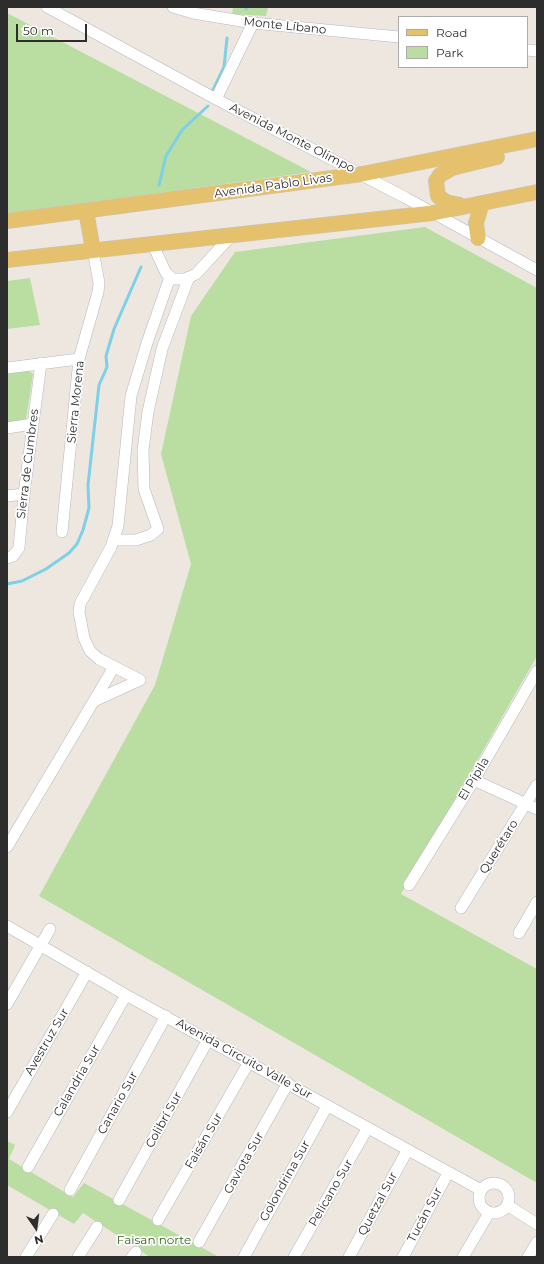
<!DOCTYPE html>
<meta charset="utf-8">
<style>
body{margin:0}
#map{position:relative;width:544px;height:1264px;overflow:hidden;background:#ede7e0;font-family:Montserrat,sans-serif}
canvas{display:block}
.frame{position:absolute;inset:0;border:8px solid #2d2d2d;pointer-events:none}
.legend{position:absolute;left:398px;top:16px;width:130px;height:52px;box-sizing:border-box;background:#fff;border:1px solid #ababab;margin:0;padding:5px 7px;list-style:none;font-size:12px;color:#2d2d2d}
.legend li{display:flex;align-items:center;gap:8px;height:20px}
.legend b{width:20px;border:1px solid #ababab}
.north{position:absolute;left:16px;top:1208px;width:40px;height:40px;-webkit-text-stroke:3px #fff;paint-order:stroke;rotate:166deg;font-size:11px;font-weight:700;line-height:16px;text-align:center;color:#2d2d2d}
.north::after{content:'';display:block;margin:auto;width:14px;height:18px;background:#2d2d2d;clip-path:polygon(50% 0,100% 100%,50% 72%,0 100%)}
.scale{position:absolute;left:16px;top:24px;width:71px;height:18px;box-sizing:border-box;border:2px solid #2d2d2d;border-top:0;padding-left:5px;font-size:12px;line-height:14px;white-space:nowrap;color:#2d2d2d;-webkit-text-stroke:3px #fff;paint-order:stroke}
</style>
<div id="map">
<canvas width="544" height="1264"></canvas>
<div class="frame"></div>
<ul class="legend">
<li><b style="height:5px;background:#e5c16d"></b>Road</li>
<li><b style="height:11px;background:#badea2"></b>Park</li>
</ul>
<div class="north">N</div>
<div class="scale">50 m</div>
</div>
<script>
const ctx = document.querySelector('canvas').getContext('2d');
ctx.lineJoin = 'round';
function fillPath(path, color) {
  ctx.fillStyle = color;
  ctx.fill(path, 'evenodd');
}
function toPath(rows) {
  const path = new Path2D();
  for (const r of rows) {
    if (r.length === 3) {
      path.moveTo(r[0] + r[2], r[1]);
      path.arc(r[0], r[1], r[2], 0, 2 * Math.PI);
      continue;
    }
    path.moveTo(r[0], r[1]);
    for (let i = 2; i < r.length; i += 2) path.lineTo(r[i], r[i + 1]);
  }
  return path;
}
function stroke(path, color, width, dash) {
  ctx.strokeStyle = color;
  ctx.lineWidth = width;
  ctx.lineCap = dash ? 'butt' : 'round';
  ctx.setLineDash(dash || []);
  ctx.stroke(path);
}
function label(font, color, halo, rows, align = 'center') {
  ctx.font = font + ' Montserrat,sans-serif';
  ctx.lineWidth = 3.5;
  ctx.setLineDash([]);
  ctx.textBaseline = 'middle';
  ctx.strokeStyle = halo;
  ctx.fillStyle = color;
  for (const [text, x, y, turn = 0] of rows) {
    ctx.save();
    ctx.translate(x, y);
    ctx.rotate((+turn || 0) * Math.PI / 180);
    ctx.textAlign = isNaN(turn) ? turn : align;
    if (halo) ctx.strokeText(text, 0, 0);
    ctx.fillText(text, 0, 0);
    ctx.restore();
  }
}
fillPath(toPath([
 [233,7,268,7,266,16,232,14],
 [7,13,311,172,7,214],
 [425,227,537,288,537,656,401,894,537,969,537,1183,39,896,155,685,191,564,161,454,191,316,235,252],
 [30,278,40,325,7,329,7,281],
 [29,371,33,374,26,420,7,423,7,373],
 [7,1141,15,1145,9,1159,73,1197,84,1183,219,1257,150,1257,83,1213,74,1224,7,1185]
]), '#badea2');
stroke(toPath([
 [246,9,247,7],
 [213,90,224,67,227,38],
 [159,185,166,156,182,130,208,106],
 [7,584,22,581,46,569,69,553,77,544,83,530,89,508,88,485,99,385,107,367,106,356,114,329,141,267]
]), '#7dd0e5', 3);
const minor = toPath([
 [47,7,216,99,406,198,537,270],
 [173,7,193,13,253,23,399,37],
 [527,50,537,51],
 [216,99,253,23],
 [152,243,166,273,173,279,185,279,196,274,232,235],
 [7,368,79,359],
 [7,428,33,424],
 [7,496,24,494],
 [62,532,79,359,98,292,99,283,93,250],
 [113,540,136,540,151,535,158,529,144,489,143,450,148,412,162,349,189,277],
 [7,558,13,556,19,548,24,494,41,363],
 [140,680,99,659,90,651,84,638,79,612,80,604,111,547,118,526,131,396,147,343,170,277],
 [94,701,140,680],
 [474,780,537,809],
 [7,847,114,667],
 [409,885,474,780,537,671],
 [461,908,537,785],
 [7,926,126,995,481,1190],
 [519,933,537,902],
 [7,1004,50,929],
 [7,1112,87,972],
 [28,1167,126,995],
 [494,1198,15],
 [70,1190,166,1016],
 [119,1200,208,1040],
 [507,1205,537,1224],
 [158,1220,249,1062],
 [199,1242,288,1083],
 [26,1257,53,1214],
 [78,1257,97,1227],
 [132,1257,136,1252],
 [244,1257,327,1106],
 [294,1257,367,1129],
 [349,1257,407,1151],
 [403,1257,448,1173],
 [463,1257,489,1213],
 [528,1257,537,1242]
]);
const major = toPath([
 [460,205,446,202,438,196,436,181,440,175,452,168,497,157],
 [86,211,93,250],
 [7,221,362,174,537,139],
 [478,238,476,223,482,203],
 [7,260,433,213,537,192]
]);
stroke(minor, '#b4b7bf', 12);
stroke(major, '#c8c8c8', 16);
stroke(minor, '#fff', 11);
stroke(major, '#e5c16d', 15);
label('12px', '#2d2d2d', '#fff', [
 ["Monte Líbano",285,26,6],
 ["Avenida Monte Olimpo",292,138,27],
 ["Avenida Pablo Livas",273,186,-8],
 ["Sierra Morena",76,402,-84],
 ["Sierra de Cumbres",28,464,-83],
 ["El Pípila",474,779,-59],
 ["Querétaro",499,847,-58],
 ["Avestruz Sur",47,1042,-60],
 ["Avenida Circuito Valle Sur",244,1059,29],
 ["Calandria Sur",77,1081,-60],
 ["Canario Sur",118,1103,-61],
 ["Colibrí Sur",164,1120,-61],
 ["Faisán Sur",204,1141,-60],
 ["Gaviota Sur",244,1163,-61],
 ["Golondrina Sur",285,1181,-61],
 ["Pelícano Sur",331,1193,-60],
 ["Quetzal Sur",378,1204,-62],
 ["Tucán Sur",425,1215,-62]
]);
label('12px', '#346521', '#fff', [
 ["Faisan norte",154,1240]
]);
</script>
